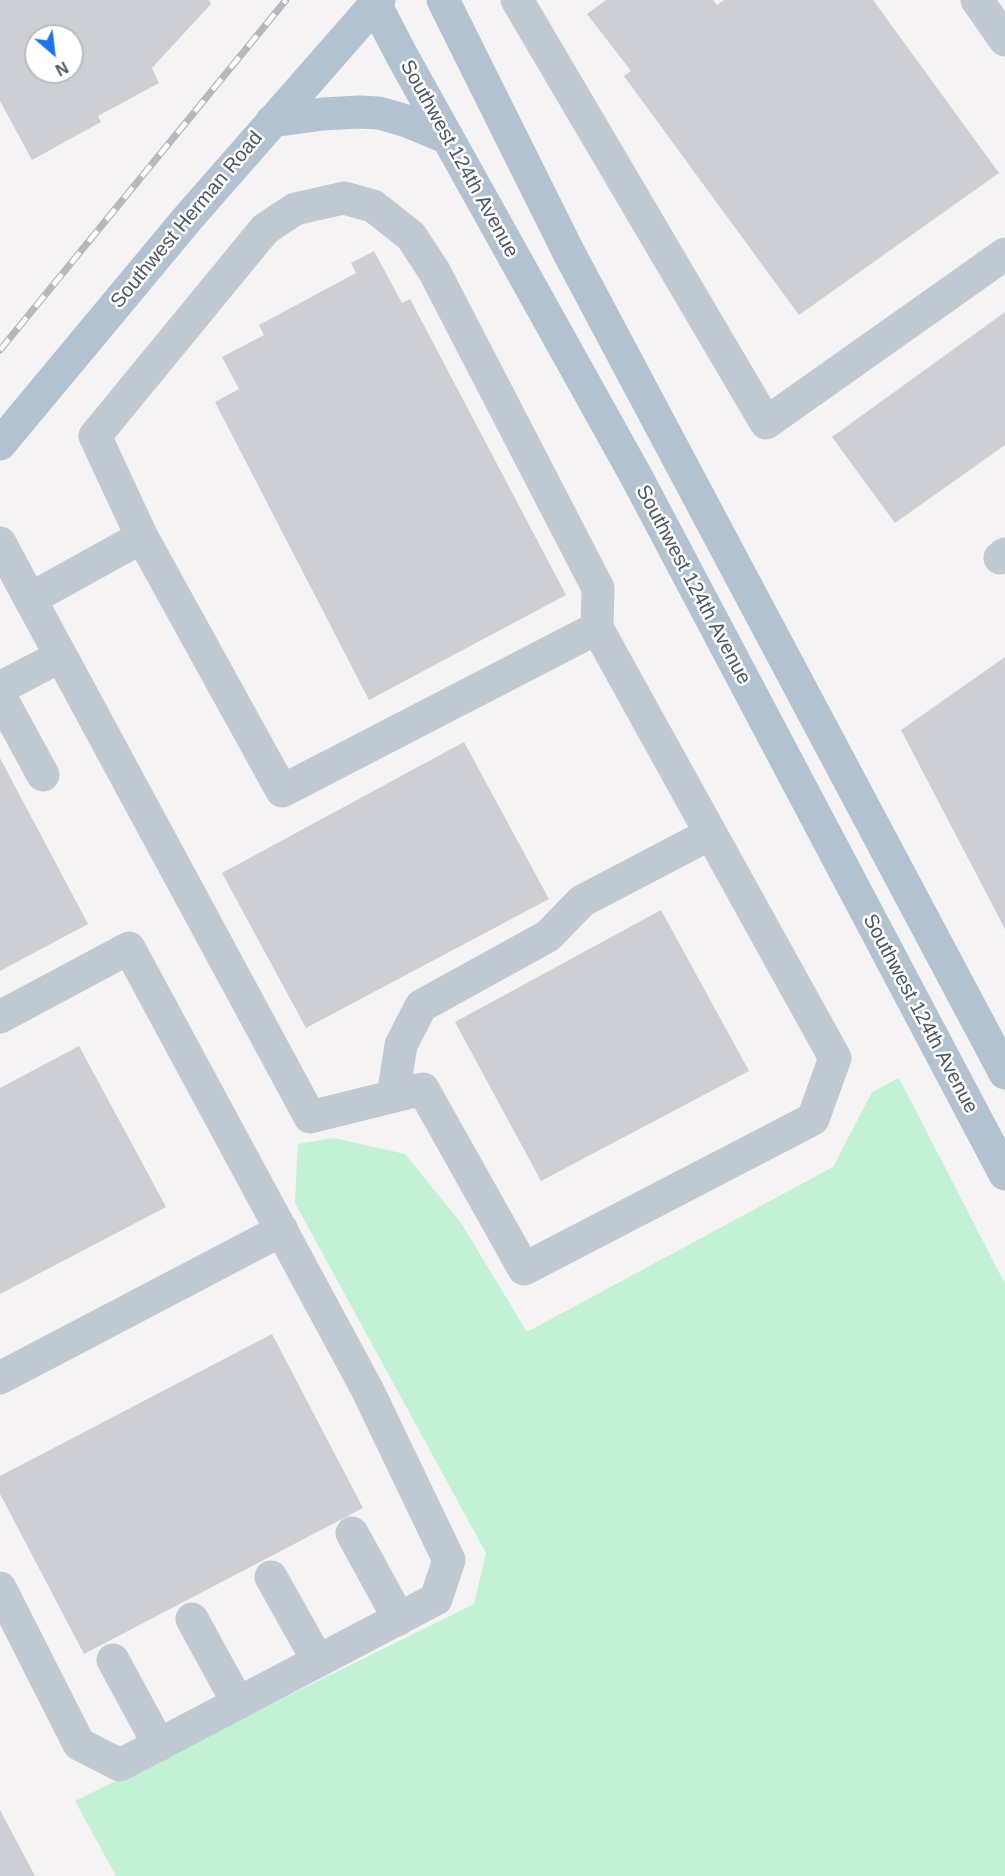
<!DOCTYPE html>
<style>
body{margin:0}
#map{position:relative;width:1005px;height:1876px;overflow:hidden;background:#f5f3f3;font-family:Arial,sans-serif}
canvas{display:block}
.north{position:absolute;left:24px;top:24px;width:60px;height:60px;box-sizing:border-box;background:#fff;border:2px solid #b7bbc0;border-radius:50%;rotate:152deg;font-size:16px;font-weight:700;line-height:24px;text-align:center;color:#4a5661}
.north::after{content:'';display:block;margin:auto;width:21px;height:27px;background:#1a73e8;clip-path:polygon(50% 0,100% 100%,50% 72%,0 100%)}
</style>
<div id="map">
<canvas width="1005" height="1876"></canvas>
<div class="north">N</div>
</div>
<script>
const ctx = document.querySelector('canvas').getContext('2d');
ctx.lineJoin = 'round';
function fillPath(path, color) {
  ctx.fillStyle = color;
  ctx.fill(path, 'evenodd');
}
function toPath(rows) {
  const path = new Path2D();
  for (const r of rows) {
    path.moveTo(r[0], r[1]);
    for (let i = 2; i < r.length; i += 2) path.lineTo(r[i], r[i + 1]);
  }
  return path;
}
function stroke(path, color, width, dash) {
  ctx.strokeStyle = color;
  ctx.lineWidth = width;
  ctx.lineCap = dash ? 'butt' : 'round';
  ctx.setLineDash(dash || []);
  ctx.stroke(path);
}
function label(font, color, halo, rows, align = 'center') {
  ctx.font = font + ' Arial,sans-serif';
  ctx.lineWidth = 5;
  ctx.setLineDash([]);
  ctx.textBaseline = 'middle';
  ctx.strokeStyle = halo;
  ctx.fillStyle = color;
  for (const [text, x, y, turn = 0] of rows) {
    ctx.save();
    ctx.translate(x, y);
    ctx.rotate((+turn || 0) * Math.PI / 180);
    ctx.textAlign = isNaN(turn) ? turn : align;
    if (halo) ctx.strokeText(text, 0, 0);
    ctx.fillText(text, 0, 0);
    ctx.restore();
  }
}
fillPath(toPath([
 [899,1078,1005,1284,1005,1876,116,1876,75,1801,474,1604,486,1553,295,1203,298,1144,334,1138,405,1154,461,1223,527,1332,833,1167,872,1092]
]), '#c3f1d5');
fillPath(toPath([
 [0,0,209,0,211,4,152,68,159,83,98,116,101,122,32,160,0,101],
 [36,36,72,36,72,72,36,72],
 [606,0,713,0,717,5,724,0,873,0,999,173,799,315,624,76,631,71,587,14],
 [374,251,402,303,410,299,566,595,369,700,215,402,239,389,222,357,264,335,259,325,356,273,351,263],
 [1005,312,1005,445,895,523,832,437],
 [1005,657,1005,929,901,730],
 [464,742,549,899,306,1028,222,873],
 [0,758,88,924,0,971],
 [661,910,749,1071,541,1181,455,1022],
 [79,1046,166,1207,0,1294,0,1088],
 [272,1334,363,1508,84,1654,0,1494,0,1476],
 [0,1810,35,1876,0,1876]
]), '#cdcfd5');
stroke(toPath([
 [517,0,766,423,1005,254],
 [977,0,1005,40],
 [142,537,95,436,265,229,295,209,344,198,373,206,411,236,434,271,598,588,597,628],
 [0,543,30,599,61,656,310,1117,423,1089,524,1269,813,1119,835,1058,597,628,282,791,142,537,30,599],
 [1000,558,1005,554],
 [0,688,61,656],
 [0,696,43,775],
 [0,1017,129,948,367,1389,449,1560,436,1599,120,1765,79,1744,0,1588],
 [393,1096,401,1045,421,1006,548,936,582,901,710,834],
 [0,1378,282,1230],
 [352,1533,399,1619],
 [271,1577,318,1661],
 [192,1619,238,1703],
 [113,1660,159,1745]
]), '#c1cad2', 33);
stroke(toPath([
 [373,0,401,54,636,476,1005,1174],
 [443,0,569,253,1005,1073],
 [272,121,323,114,359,112,379,113,407,121,448,138],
 [0,444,188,218,379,0]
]), '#b3c2d1', 33);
const rail = toPath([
 [0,350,286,0]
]);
stroke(rail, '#b5b8bd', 7);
stroke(rail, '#fff', 4.5, [14]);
label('20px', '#4a5661', '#fff', [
 ["Southwest 124th Avenue",459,159,61],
 ["Southwest Herman Road",187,220,-50],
 ["Southwest 124th Avenue",693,585,62],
 ["Southwest 124th Avenue",920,1014,62]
]);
</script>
